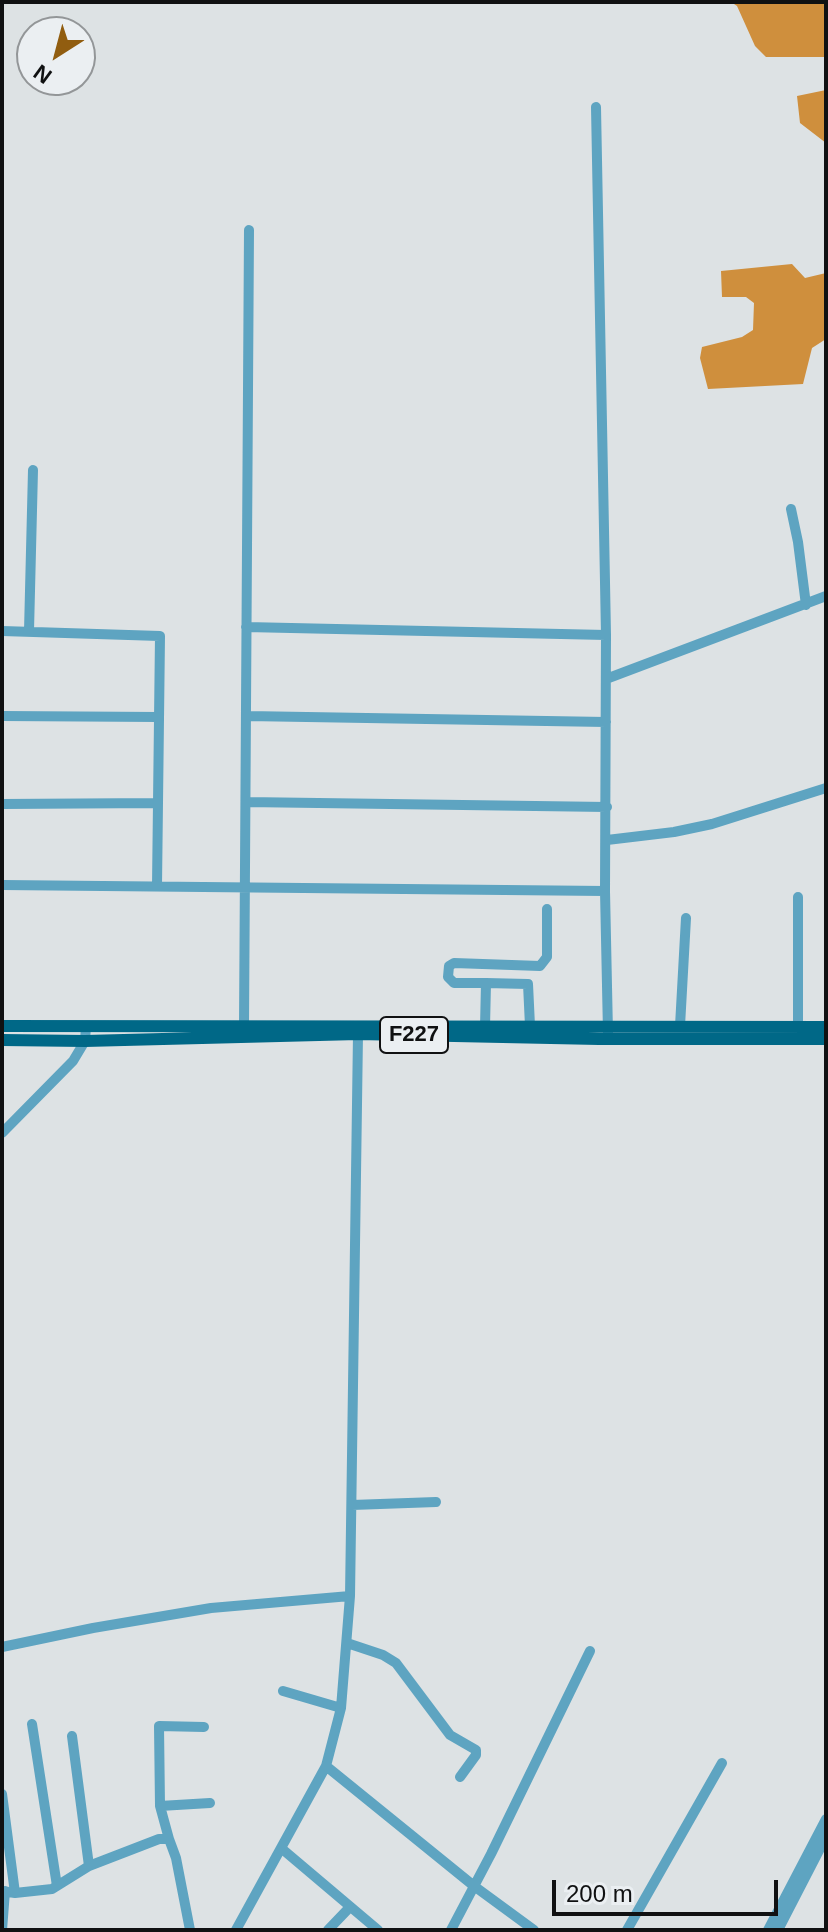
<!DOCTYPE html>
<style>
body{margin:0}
#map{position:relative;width:828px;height:1932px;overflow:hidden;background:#dde2e4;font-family:Helvetica,sans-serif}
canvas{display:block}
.frame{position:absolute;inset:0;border:4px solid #101112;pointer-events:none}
.north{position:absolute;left:16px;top:16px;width:80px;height:80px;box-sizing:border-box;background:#ebeff2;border:2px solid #939698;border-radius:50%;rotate:216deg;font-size:22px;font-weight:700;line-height:32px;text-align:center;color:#101112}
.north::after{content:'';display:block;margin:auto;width:28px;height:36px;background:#915d10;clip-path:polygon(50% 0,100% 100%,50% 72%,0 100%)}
.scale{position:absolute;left:552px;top:1880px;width:226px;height:36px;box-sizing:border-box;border:4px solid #101112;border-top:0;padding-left:10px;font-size:24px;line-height:28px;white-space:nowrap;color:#101112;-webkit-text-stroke:6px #ebeff2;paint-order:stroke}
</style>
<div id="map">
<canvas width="828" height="1932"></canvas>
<div class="frame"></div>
<div class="north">N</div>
<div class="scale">200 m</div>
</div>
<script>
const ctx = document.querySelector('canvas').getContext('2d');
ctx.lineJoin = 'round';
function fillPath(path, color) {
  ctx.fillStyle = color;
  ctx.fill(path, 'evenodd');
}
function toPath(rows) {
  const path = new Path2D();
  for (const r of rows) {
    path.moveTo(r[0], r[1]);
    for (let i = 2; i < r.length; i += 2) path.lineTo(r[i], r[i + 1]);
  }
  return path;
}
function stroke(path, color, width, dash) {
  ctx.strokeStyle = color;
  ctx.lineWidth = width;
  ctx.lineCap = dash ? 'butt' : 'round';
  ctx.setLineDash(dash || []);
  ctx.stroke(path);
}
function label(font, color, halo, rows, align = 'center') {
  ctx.font = font + ' Helvetica,sans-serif';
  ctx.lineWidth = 6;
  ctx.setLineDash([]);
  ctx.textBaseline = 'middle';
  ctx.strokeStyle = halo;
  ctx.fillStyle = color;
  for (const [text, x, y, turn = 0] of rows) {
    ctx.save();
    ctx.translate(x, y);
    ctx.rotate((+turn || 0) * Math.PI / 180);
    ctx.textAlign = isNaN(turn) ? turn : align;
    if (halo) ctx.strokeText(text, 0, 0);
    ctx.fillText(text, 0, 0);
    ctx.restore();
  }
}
fillPath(toPath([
 [731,2,826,2,826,57,766,57,755,46,737,6],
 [826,90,826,143,800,123,797,96],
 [792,264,805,278,826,273,826,339,812,348,803,384,708,389,700,358,702,347,742,337,753,330,754,303,746,297,722,297,721,271]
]), '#cf8f3d');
stroke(toPath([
 [596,107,606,635,605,891,608,1033],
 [791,509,798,542,806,605],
 [246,627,606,635],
 [2,631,160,636,157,886],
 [29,631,33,470],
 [606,679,826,596],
 [2,716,158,717],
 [247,716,606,722],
 [246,802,607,807],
 [2,804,158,803],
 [607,840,674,832,712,824,826,788],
 [2,885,605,891],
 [798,897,798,1027],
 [486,983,454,983,448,977,449,966,454,963,540,966,547,957,547,909],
 [244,1025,249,230],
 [680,1026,686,918],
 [485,1027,486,983,528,984,530,1026],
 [2,1133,73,1061,85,1041,86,1026],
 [352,1505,436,1502],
 [347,1643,383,1655,396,1663,450,1735,476,1750,476,1755,460,1777],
 [2,1647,93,1628,211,1608,350,1596],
 [283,1691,341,1708],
 [32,1724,57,1886],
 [72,1736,89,1866],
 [326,1766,474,1886,534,1930],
 [2,1794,15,1893],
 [160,1806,210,1803],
 [169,1839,160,1806,159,1726,204,1727],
 [281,1848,378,1930],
 [2,1891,15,1893,52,1889,89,1866,159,1839,169,1839,176,1858,190,1930],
 [2,1930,5,1891],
 [236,1930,326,1766,341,1708,350,1596,358,1034],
 [328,1930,350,1907],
 [451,1930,491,1854,590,1651],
 [627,1930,722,1763],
 [768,1930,826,1819],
 [778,1930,826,1837]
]), '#5ea4c1', 10);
stroke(toPath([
 [2,1026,826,1027],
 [2,1040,85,1041,358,1034,599,1039,826,1039]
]), '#006887', 12);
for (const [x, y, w] of [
 [414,1035,68]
]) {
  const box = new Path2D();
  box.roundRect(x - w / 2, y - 18, w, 36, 6);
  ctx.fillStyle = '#ebeff2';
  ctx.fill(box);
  stroke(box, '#101112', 2);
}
label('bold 22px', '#101112', null, [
 ["F227",414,1035]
]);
</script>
